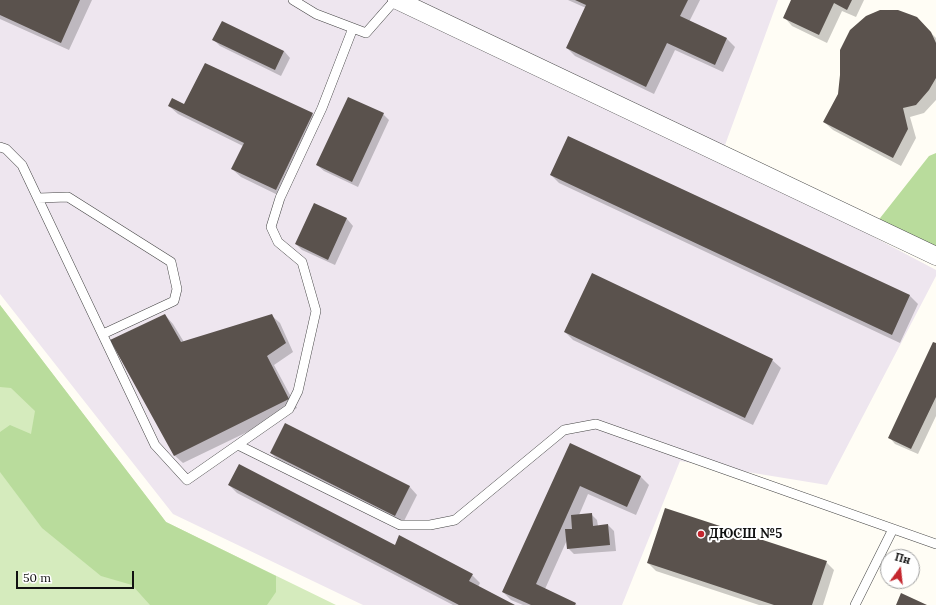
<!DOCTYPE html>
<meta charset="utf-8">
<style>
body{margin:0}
#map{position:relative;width:936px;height:605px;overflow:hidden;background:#fffdf5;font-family:Lora,serif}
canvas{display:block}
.north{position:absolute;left:880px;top:549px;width:40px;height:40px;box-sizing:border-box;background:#fff;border:1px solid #a0a0a0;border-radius:50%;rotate:15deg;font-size:11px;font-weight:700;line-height:16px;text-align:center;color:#111}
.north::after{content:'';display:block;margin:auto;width:14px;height:18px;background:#c4262e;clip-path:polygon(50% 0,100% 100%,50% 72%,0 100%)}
.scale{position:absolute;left:16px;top:571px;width:118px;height:18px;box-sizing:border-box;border:2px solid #111;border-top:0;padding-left:5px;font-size:12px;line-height:14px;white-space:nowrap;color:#111;-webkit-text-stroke:3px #fff;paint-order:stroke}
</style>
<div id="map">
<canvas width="936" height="605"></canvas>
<div class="north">Пн</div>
<div class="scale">50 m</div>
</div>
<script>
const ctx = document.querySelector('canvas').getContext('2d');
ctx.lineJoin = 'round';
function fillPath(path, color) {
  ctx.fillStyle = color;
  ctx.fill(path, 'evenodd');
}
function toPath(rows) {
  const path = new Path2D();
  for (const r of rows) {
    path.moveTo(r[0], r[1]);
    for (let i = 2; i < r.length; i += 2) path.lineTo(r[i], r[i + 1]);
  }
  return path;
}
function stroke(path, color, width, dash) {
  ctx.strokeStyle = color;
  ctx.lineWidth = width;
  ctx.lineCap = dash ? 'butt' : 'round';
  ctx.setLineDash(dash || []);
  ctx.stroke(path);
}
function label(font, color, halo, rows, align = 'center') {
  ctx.font = font + ' Lora,serif';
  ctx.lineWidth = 4;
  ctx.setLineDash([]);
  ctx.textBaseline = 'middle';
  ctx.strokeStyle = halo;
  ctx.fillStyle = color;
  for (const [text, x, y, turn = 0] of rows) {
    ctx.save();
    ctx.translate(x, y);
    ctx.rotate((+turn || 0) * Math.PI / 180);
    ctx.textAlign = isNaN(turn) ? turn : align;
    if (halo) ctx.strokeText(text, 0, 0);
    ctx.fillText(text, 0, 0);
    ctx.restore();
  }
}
fillPath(toPath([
 [0,0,778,0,721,156,936,270,936,276,827,485,680,461,622,605,363,605,173,514,0,294]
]), '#eee6ef');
fillPath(toPath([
 [0,305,166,522,336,605,0,605]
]), '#d5ebbd');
fillPath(toPath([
 [936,153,936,256,873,227,929,156],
 [0,305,166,522,276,576,276,592,267,605,150,605,132,585,101,576,42,528,0,472,0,432,10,425,31,434,35,411,11,388,0,387]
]), '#b9dc9c');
fillPath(toPath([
 [0,0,92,0,69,50,0,19],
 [568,0,700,0,689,22,727,39,735,47,723,72,675,50,654,94,575,56,567,48,586,8],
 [792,0,864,0,856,17,842,11,827,43,792,26,784,17],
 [916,18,936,38,936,100,924,113,910,117,916,138,901,166,833,130,824,122],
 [214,40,284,51,290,58,281,76,220,46],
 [185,105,312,114,320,122,284,198,241,177,232,169,243,146,178,114,169,106],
 [383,114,389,120,358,187,324,171,317,165],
 [569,137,910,296,918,304,900,343,559,183,551,175],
 [314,205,347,219,353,226,335,265,302,250,296,244],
 [165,315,173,324,184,342,271,315,280,323,293,352,274,365,297,408,183,463,174,455],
 [565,332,772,360,781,368,753,425,573,340],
 [936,344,936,416,918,454,895,444,889,437],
 [570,445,641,477,649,485,636,515,588,494,579,515,591,514,597,520,598,526,608,525,614,531,616,551,574,554,568,548,567,540,545,589,577,605,523,605,511,600,503,592],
 [271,453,409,486,417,495,403,523,279,461],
 [229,485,472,575,480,583,478,587,513,605,453,605,237,493],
 [826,562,834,570,823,605,759,605,656,571,648,563]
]), '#0003');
fillPath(toPath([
 [0,0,80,0,61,43,0,15],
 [575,0,688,0,680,16,727,38,715,65,667,43,646,87,566,48,586,5],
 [791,0,852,0,847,10,834,3,819,35,783,18],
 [880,10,898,10,917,17,931,32,936,43,936,78,929,90,916,105,903,108,908,129,893,158,823,122,838,94,840,75,840,50,850,30,866,16],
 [222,21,284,51,275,70,212,40],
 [205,63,313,113,276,190,231,169,244,143,168,106,172,98,184,104],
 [348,97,384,113,352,182,316,165],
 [568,136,910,295,892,335,550,175],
 [314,203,347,218,328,260,295,244],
 [592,273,773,359,745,418,564,332],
 [165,314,181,342,272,314,286,343,267,356,289,399,174,456,110,340],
 [933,342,936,343,936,397,911,449,888,438],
 [285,423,410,486,395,516,270,453],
 [570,443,641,476,627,507,580,486,536,584,576,603,575,605,531,605,502,592],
 [239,464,395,545,399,535,473,574,469,581,515,605,459,605,228,485],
 [665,508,827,561,812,605,774,605,647,563],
 [592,513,593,526,608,524,610,545,567,549,565,529,572,529,571,515],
 [901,593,927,605,896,605]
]), '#5a524d');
const service = toPath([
 [293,0,316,14,366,33,395,0],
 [0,147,6,149,22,165,155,445,187,480,289,409,298,391,316,311,302,262,278,242,271,227,280,198,322,108,353,28],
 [38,198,68,197,171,262,177,289,174,301,103,334],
 [238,445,400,525,430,525,455,520,564,430,596,424,936,544],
 [855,605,893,529]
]);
const minor = toPath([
 [397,0,936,256]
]);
stroke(service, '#444', 10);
stroke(minor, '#444', 19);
stroke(service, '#fff', 9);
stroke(minor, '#fff', 18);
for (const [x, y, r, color] of [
 [701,534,4,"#c4262e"]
]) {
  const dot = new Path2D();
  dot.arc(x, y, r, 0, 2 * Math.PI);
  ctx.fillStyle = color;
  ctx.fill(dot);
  stroke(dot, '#fff', 1.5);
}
label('bold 13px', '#111', '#fff', [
 ["ДЮСШ №5",709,534]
], 'left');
</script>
